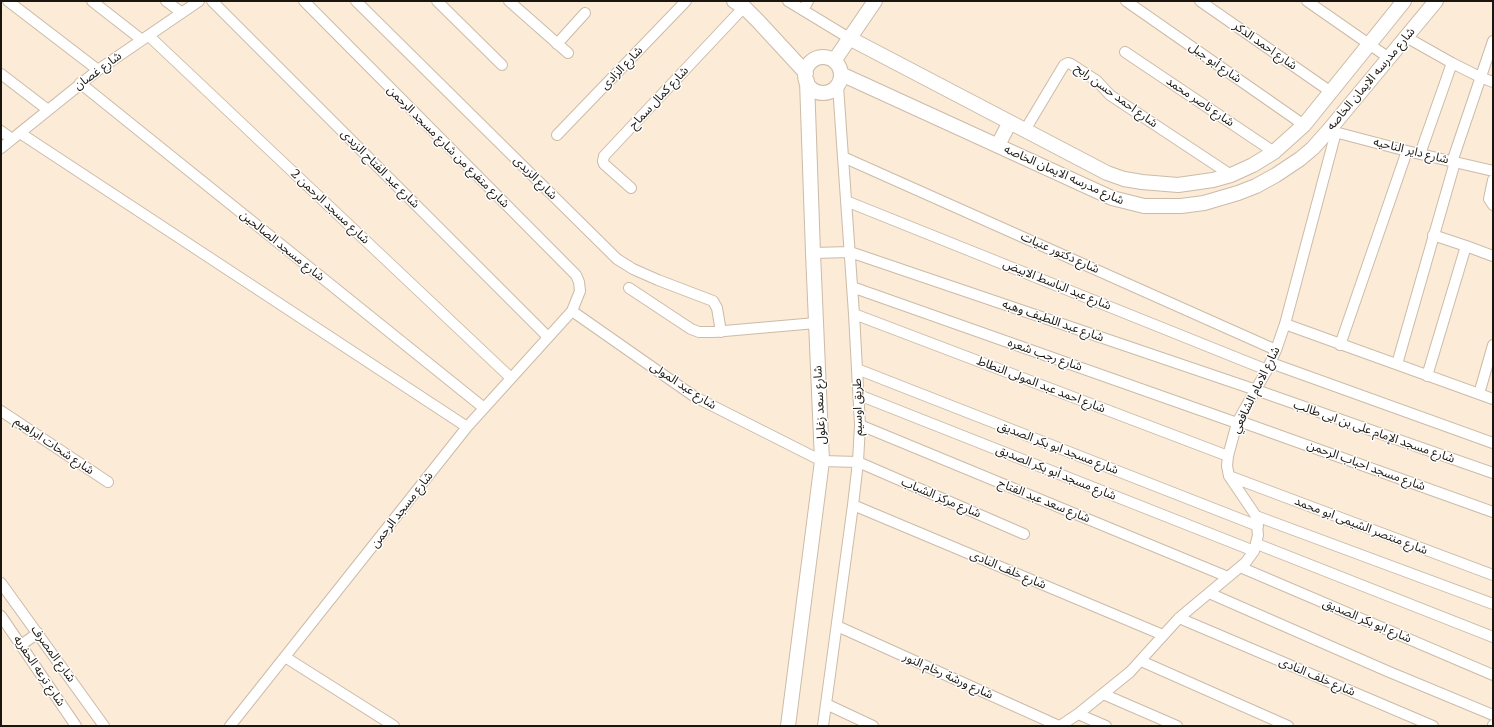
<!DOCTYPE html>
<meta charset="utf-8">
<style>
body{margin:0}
#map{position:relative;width:1494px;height:727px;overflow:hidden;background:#fbebd7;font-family:Merriweather,serif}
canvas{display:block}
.frame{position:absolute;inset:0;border:2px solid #1a150e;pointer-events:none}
</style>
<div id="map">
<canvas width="1494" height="727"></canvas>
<div class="frame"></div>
</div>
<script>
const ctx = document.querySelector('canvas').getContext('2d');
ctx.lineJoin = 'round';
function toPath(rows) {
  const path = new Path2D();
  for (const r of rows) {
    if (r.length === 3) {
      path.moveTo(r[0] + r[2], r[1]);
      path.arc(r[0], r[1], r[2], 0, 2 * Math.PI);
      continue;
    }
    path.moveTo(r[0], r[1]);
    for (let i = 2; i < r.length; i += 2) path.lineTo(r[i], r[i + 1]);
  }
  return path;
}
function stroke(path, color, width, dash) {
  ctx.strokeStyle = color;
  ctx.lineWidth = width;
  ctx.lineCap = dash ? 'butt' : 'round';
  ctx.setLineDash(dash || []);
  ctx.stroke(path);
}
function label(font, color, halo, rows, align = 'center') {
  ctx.font = font + ' Merriweather,"Noto Sans Arabic",serif';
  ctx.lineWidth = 3;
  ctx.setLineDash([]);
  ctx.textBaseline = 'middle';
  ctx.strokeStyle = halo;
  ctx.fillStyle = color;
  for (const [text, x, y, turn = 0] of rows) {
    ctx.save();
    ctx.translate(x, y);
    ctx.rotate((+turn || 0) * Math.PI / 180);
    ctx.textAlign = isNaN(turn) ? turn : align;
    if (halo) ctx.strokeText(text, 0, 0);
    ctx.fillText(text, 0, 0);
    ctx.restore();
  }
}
const street = toPath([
 [8,1,98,70],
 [92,1,142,40],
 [166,1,181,12],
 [212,1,548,337],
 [356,1,617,259,633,269,658,280,713,301,717,308,721,332],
 [437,1,502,65],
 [509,1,568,53],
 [788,1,849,38],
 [1126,1,1304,125],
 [1200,1,1331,92],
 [1307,1,1389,58],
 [803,10,808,1],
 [149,36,511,378],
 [1406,37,1452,63,1480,77,1493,82],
 [557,44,585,13],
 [1125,52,1274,152],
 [1,74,48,110],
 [80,83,484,408],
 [1025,130,1064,65,1068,63,1071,64,1097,81,1110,95,1231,175],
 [1,131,12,139],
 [1331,131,1407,151,1493,171],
 [20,133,467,427],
 [557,135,686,1],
 [1,148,98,70,199,1],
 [1420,154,1452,63],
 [843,157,1276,350],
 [1452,162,1493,41],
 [1493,180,1489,199,1493,205],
 [631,188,604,164,603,161,604,156,744,7],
 [846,201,1267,370],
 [1433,235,1466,246],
 [813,253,850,252,1256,390,1493,473],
 [852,287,1237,423],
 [629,288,691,329,699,332,713,332,816,323],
 [572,311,695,397,822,461,858,462,1024,534],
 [854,314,1228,456],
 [1285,324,1493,399],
 [1340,345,1407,151],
 [1271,363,1493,443],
 [1397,364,1455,162],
 [857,369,1258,526],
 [1427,376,1466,246,1493,256],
 [1479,394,1493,345],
 [859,395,1254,551],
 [1,411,108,482],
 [1239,421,1493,512],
 [860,425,1228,577],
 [1229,476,1493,575],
 [853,505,1163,635],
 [1256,516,1493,604],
 [1257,544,1493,637],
 [1240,567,1493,675],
 [1,583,104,726],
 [1209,593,1387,671,1493,715],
 [1,616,76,726],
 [1179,618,1433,726],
 [837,626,1059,726],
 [21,645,38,633],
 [285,657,394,726],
 [1141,661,1288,726],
 [1103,694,1177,726],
 [826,704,873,726],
 [1078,714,1106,726],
 [230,726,467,427,572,311,580,291,579,282,576,275,304,1],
 [823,726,853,505,858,462,860,425,854,314,838,86],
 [1060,726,1078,714,1130,672,1179,618,1246,562,1254,551,1258,535,1256,516,1229,476,1227,466,1228,456,1237,423,1243,412,1267,370,1276,350,1285,324,1336,132],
 [1493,726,1493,725]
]);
const secondary = toPath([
 [734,1,744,7,758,21,806,73],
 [849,38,1107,173,1124,179,1142,182,1178,185,1213,180,1231,175,1253,165,1274,152,1304,125,1404,1],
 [823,75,18],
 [834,61,875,1],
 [841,74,1112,198,1144,206,1181,206,1204,203,1238,193,1256,186,1276,175,1300,159,1313,148,1329,130,1436,1],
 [998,145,1010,122],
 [788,726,822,461,813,253,807,81]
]);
stroke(street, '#cbbba8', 12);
stroke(secondary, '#cbbba8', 16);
stroke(street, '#fff', 10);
stroke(secondary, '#fff', 14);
label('12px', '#1a150e', '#fff', [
 ["شارع احمد الدكر",1265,46,35],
 ["شارع أبو جبل",1215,63,35],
 ["شارع الزادى",622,68,-46],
 ["شارع غصان",98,71,-36],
 ["شارع مدرسه الايمان الخاصه",1371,79,-50],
 ["شارع احمد حسن رابح",1116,96,36],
 ["شارع كمال سماح",659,98,-47],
 ["شارع ناصر محمد",1200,102,34],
 ["شارع متفرع من شارع مسجد الرحمن",448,147,45],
 ["شارع داير الناحيه",1411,151,14],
 ["شارع عبد الفتاح الزيدى",380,169,45],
 ["شارع مدرسه الايمان الخاصه",1064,175,24],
 ["شارع الزيدى",535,178,45],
 ["شارع مسجد الرحمن 2",330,207,43],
 ["شارع مسجد الصالحين",282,246,39],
 ["شارع دكتور عنيات",1060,253,24],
 ["شارع عبد الباسط الابيض",1057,285,22],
 ["شارع عبد اللطيف وهبه",1053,321,19],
 ["شارع رجب شعره",1045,355,19],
 ["شارع احمد عبد المولى النطاط",1041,385,21],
 ["شارع عبد المولى",683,386,33],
 ["شارع الامام الشافعي",1256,390,-64],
 ["شارع سعد زغلول",820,405,-93],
 ["طريق اوسيم",858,407,-91],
 ["شارع مسجد الإمام على بن ابى طالب",1374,432,19],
 ["شارع شحات ابراهيم",54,446,34],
 ["شارع مسجد ابو بكر الصديق",1058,448,21],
 ["شارع مسجد احباب الرحمن",1366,466,20],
 ["شارع مسجد أبو بكر الصديق",1056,473,22],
 ["شارع مركز الشباب",941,498,23],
 ["شارع سعد عبد الفتاح",1044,501,22],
 ["شارع مسجد الرحمن",402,510,-52],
 ["شارع منتصر الشيمى ابو محمد",1361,526,21],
 ["شارع خلف النادى",1008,570,23],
 ["شارع ابو بكر الصديق",1367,621,23],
 ["شارع المصرف",53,654,54],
 ["شارع ترعه الحفريه",39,671,56],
 ["شارع ورشة رخام النور",948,676,24],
 ["شارع خلف النادى",1317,677,23]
]);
</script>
